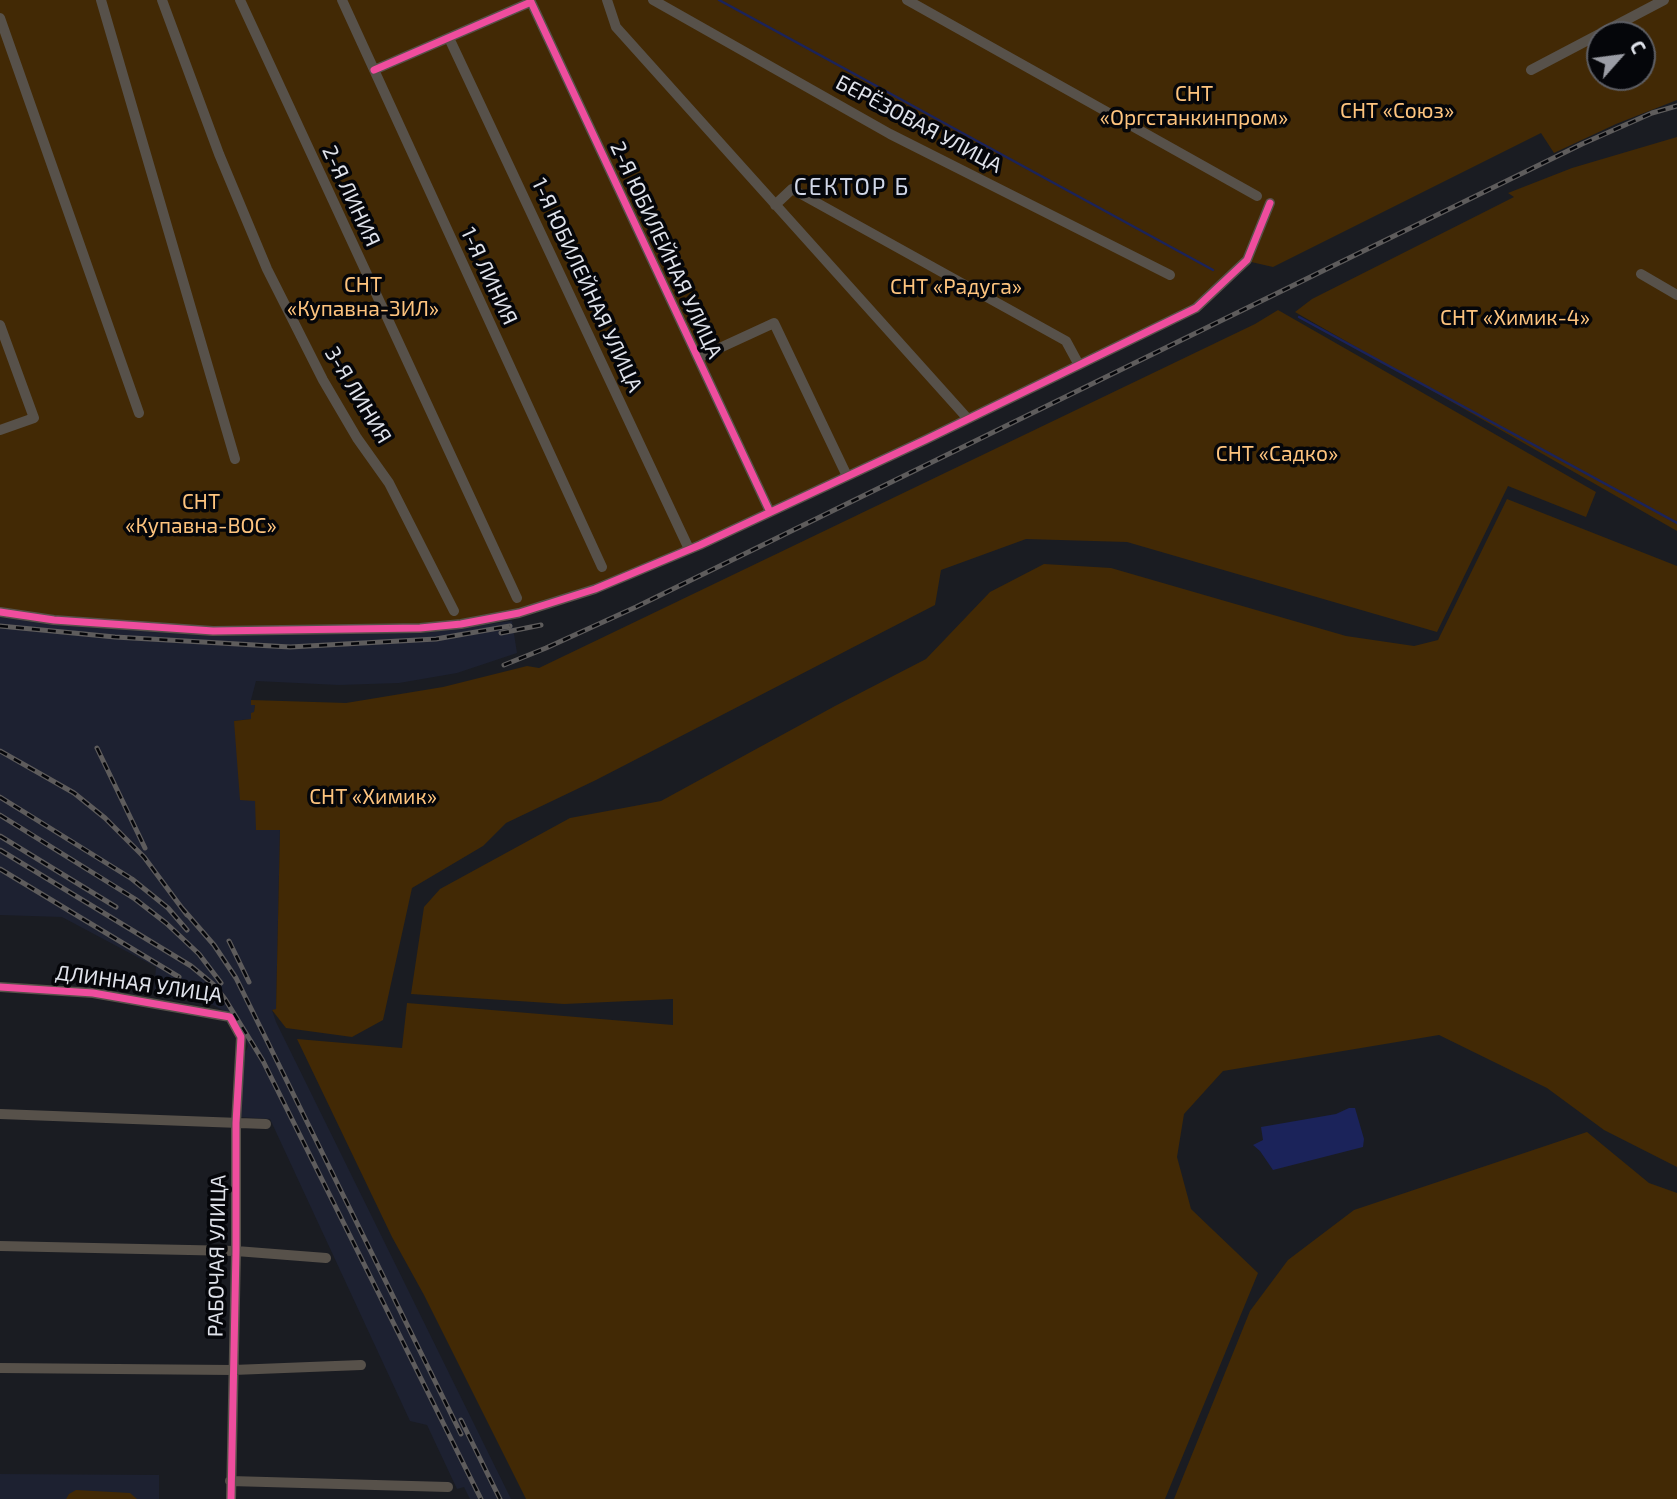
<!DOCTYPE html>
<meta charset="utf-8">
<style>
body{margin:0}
#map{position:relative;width:1677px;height:1499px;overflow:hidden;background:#1a1c22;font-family:"Exo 2",sans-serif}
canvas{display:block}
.north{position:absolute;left:1586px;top:21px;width:70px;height:70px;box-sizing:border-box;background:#05060a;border:2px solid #5d5e64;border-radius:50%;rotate:62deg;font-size:19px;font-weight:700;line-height:28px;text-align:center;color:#e0e3eb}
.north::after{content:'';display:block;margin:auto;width:24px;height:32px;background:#9b9da5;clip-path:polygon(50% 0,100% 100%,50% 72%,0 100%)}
</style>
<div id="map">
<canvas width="1677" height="1499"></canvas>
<div class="north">С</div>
</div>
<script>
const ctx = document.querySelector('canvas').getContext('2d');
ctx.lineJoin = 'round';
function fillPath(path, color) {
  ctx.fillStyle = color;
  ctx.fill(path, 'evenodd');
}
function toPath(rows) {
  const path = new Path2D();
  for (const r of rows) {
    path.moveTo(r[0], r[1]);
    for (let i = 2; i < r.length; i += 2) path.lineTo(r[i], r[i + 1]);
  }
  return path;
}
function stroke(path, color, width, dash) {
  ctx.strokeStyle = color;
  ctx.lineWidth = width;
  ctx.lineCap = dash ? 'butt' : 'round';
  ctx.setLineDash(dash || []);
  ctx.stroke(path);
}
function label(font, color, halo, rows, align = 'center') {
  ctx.font = font + ' "Exo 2",sans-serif';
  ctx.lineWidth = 7;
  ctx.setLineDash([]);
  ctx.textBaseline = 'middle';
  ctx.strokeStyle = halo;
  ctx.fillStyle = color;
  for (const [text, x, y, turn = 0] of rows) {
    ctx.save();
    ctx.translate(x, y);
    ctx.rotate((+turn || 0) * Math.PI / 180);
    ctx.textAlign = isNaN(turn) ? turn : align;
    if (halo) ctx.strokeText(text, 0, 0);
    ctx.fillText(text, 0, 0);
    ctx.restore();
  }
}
fillPath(toPath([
 [0,617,199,634,421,633,512,621,517,653,457,673,399,683,339,685,256,681,251,700,251,705,255,705,254,713,251,719,234,721,255,800,280,830,276,1010,272,1010,276,1022,511,1499,470,1499,464,1487,457,1489,427,1425,410,1421,270,1119,239,1117,243,1052,246,1051,248,1046,238,1024,228,1013,213,1005,154,993,156,967,62,917,0,915],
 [0,1474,159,1475,159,1499,0,1499]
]), '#1d2131');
fillPath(toPath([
 [0,0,1677,0,1677,100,1616,124,1554,153,1541,133,1273,267,1247,261,1196,308,968,419,595,589,460,624,213,631,0,612],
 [1600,35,1642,35,1642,77,1600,77],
 [1677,137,1677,531,1295,312,1312,299,1514,197,1508,193,1572,168],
 [1278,310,1596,492,1586,517,1508,486,1437,632,1127,542,1026,539,941,570,935,605,596,780,506,823,483,846,412,888,383,1020,352,1037,286,1028,272,1010,276,1009,280,830,256,830,255,801,240,800,234,721,251,719,251,713,254,712,255,705,251,705,251,700,346,703,443,687,527,666,539,668,1255,324],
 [1507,499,1677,566,1677,1167,1604,1130,1547,1088,1439,1035,1223,1071,1184,1114,1177,1157,1191,1209,1258,1273,1165,1499,526,1499,424,1295,392,1237,297,1039,402,1048,407,1003,673,1025,673,999,564,1004,411,994,424,907,440,889,570,818,661,801,835,706,926,659,990,592,1044,564,1111,568,1346,636,1414,646,1438,640],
 [1587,1132,1649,1183,1677,1193,1677,1499,1174,1499,1250,1311,1288,1260,1354,1210],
 [76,1490,130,1493,137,1499,66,1499,69,1494]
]), '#422905');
fillPath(toPath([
 [1349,1108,1355,1108,1364,1139,1363,1147,1273,1170,1260,1151,1253,1145,1263,1140,1261,1127,1336,1114]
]), '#1b235a');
stroke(toPath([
 [719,0,1213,270],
 [1299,317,1677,523]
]), '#1b235a', 2.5);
stroke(toPath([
 [101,0,235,459],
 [162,0,219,154,267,269,323,380,357,438,389,483,454,611],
 [240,0,517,598],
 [342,0,602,567],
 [607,0,616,27,968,419],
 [653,0,890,134,1170,275],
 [907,0,1257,196],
 [0,18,139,413],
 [449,38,689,549],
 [374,70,531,2,770,512],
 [1531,70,1664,0],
 [775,205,792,189,1066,341,1079,365],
 [1641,274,1677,295],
 [0,325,34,418,0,430],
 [698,358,774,323,847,476],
 [0,612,54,620,213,631,420,628,461,624,519,613,595,589,700,545,925,440,1196,308,1247,260,1270,203],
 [0,987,93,993,230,1017,241,1037,236,1123,236,1251,231,1499],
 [0,1114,266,1124],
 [0,1246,236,1251,326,1258],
 [0,1368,233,1370,361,1365],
 [230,1481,448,1487]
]), '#57514a', 10);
const rail = toPath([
 [0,626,115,637,290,647,436,639,510,626],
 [501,633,541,625],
 [504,665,546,648,636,607,1582,144,1652,113,1677,106],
 [97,748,145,848],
 [0,751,74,793,105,818,144,857,187,915],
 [0,797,132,879,168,908,187,930],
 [0,815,135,899,166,923,199,954,221,983],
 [0,836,116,907],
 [0,850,191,966,214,985,225,999,263,1061,481,1499],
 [0,869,179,977],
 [181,907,214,945,236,978,461,1434],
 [229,941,249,982],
 [461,1420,500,1499]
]);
stroke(rail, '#5e5c5c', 5);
stroke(rail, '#05060a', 2.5, [8]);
stroke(toPath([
 [374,70,531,2,770,512],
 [0,612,54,620,213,631,420,628,461,624,519,613,595,589,700,545,925,440,1196,308,1247,260,1270,203],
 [0,987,93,993,230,1017,241,1037,236,1123,236,1251,231,1499]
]), '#ef4d9e', 7);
label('21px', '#fec47e', '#05060a', [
 ["СНТ",1194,94],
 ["«Оргстанкинпром»",1194,118],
 ["СНТ «Союз»",1397,111],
 ["СНТ",363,285],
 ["«Купавна-ЗИЛ»",363,309],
 ["СНТ «Радуга»",956,287],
 ["СНТ «Химик-4»",1515,318],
 ["СНТ «Садко»",1277,454],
 ["СНТ",201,502],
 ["«Купавна-ВОС»",201,526],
 ["СНТ «Химик»",373,797]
]);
label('21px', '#e0e3eb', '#05060a', [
 ["БЕРЁЗОВАЯ УЛИЦА",919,124,28],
 ["2-Я ЛИНИЯ",351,196,65],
 ["2-Я ЮБИЛЕЙНАЯ УЛИЦА",666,250,65],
 ["1-Я ЛИНИЯ",489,276,65],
 ["1-Я ЮБИЛЕЙНАЯ УЛИЦА",587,285,65],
 ["3-Я ЛИНИЯ",358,395,59],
 ["ДЛИННАЯ УЛИЦА",139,984,8],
 ["РАБОЧАЯ УЛИЦА",217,1256,-89]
]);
ctx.letterSpacing = '2px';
label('23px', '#d1d7e8', '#05060a', [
 ["СЕКТОР Б",852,187]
]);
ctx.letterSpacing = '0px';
</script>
